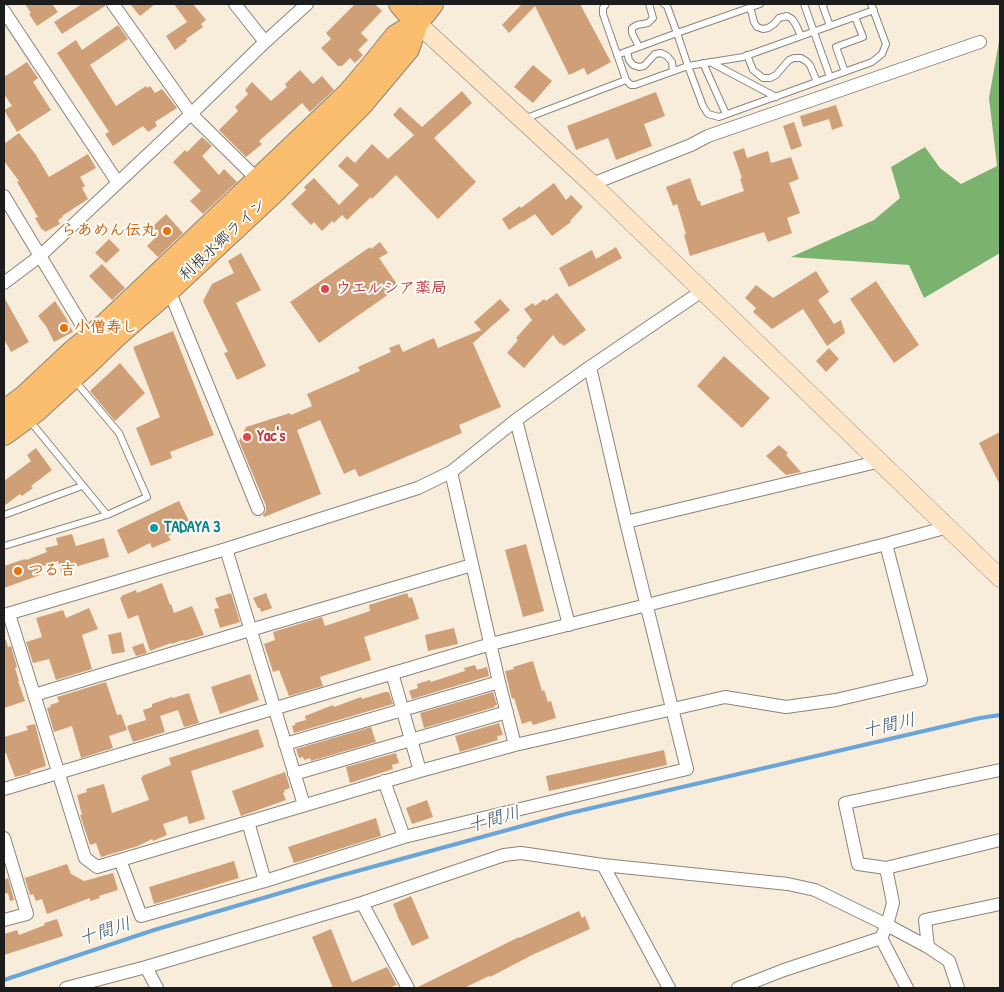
<!DOCTYPE html>
<meta charset="utf-8">
<style>
body{margin:0}
#map{position:relative;width:1004px;height:992px;overflow:hidden;background:#f8eddb;font-family:"Patrick Hand",sans-serif}
canvas{display:block}
.frame{position:absolute;inset:0;border:5px solid #1c1c1c;pointer-events:none}
</style>
<div id="map">
<canvas width="1004" height="992"></canvas>
<div class="frame"></div>
</div>
<script>
const ctx = document.querySelector('canvas').getContext('2d');
ctx.lineJoin = 'round';
function fillPath(path, color) {
  ctx.fillStyle = color;
  ctx.fill(path, 'evenodd');
}
function toPath(rows) {
  const path = new Path2D();
  for (const r of rows) {
    path.moveTo(r[0], r[1]);
    for (let i = 2; i < r.length; i += 2) path.lineTo(r[i], r[i + 1]);
  }
  return path;
}
function stroke(path, color, width, dash) {
  ctx.strokeStyle = color;
  ctx.lineWidth = width;
  ctx.lineCap = dash ? 'butt' : 'round';
  ctx.setLineDash(dash || []);
  ctx.stroke(path);
}
function label(font, color, halo, rows, align = 'center') {
  ctx.font = font + ' "Patrick Hand","Klee One",sans-serif';
  ctx.lineWidth = 4;
  ctx.setLineDash([]);
  ctx.textBaseline = 'middle';
  ctx.strokeStyle = halo;
  ctx.fillStyle = color;
  for (const [text, x, y, turn = 0] of rows) {
    ctx.save();
    ctx.translate(x, y);
    ctx.rotate((+turn || 0) * Math.PI / 180);
    ctx.textAlign = isNaN(turn) ? turn : align;
    if (halo) ctx.strokeText(text, 0, 0);
    ctx.fillText(text, 0, 0);
    ctx.restore();
  }
}
fillPath(toPath([
 [1000,36,1000,253,924,298,909,265,791,257,874,220,900,198,891,167,925,147,940,168,961,184,997,166,989,98]
]), '#7cb26f');
stroke(toPath([
 [4,980,154,930,328,879,566,814,980,718,1000,715]
]), '#6aa5da', 4);
fillPath(toPath([
 [25,4,52,4,58,12,37,26,29,14,31,13],
 [82,4,105,4,105,6,62,34,54,22],
 [130,4,155,4,140,16],
 [174,4,193,4,206,20,201,24,203,27,186,39,187,41,175,50,166,36,187,22],
 [355,4,375,4,382,11,361,33,368,40,358,50,363,55,355,63,350,58,342,66,338,66,321,48,331,39,326,33],
 [522,4,580,4,611,62,587,75,584,68,569,75,535,6,509,33,502,25],
 [118,25,128,39,90,65,116,106,146,86,147,88,150,86,155,93,162,89,177,108,155,122,157,126,148,132,143,126,113,146,105,134,109,132,57,53,76,40,82,50],
 [27,62,38,78,33,82,51,110,17,132,4,110,12,106,4,94,4,77],
 [533,65,552,81,533,103,514,87],
 [300,70,313,84,322,76,334,90,310,112,302,103,259,141,262,144,246,157,219,130,238,111,235,107,248,94,245,90,252,82,271,101,287,87,285,84],
 [462,91,472,103,434,138,476,182,438,219,396,175,372,199,371,197,347,220,342,215,334,223,332,221,322,231,314,222,311,225,291,204,306,190,304,187,314,178,339,205,359,185,338,166,347,156,355,163,372,144,388,159,414,135,393,115,400,107,422,127],
 [656,92,665,116,644,124,652,146,616,160,608,138,576,150,567,126],
 [836,105,843,126,832,130,829,119,803,127,800,116],
 [794,122,802,146,791,150,783,126],
 [19,133,36,155,49,177,88,154,96,168,80,177,85,186,82,188,88,199,62,216,63,217,58,220,60,224,45,232,43,229,42,230,35,218,38,217,17,182,19,181,4,161,4,144],
 [202,137,212,146,202,156,219,175,224,169,237,182,203,214,190,201,201,191,173,162,185,150,187,152],
 [744,148,747,158,768,151,771,163,791,157,799,179,789,183,800,213,787,218,792,233,768,242,764,232,690,256,684,235,686,234,677,204,673,206,666,187,690,178,698,201,700,201,701,206,744,191,740,179,742,178,733,152],
 [554,183,566,200,571,195,583,207,570,221,571,222,552,236,535,214,523,222,523,221,509,230,502,219,520,206,521,208],
 [166,214,183,233,158,257,147,246,157,236,150,229],
 [109,239,120,250,106,263,95,253],
 [380,242,388,253,379,258,399,287,319,343,290,302,370,247,371,249],
 [616,247,622,258,569,287,559,268,592,250,596,259],
 [241,253,261,290,236,303,266,366,237,380,224,353,228,352,203,301,212,284,234,273,228,261],
 [102,264,125,288,112,300,89,276],
 [816,271,829,292,818,300,834,324,841,320,845,333,827,346,803,309,772,329,753,312,756,308,745,298,756,285,773,298],
 [876,281,919,345,894,363,850,299],
 [557,293,586,330,564,346,561,343,560,344,553,335,524,368,507,353,518,340,516,338,532,320,524,309,533,303,535,306,544,299,546,301],
 [4,297,29,342,11,352,4,339],
 [500,299,510,310,473,343,501,407,459,425,462,433,359,477,355,469,344,474,320,420,297,430,321,494,264,517,263,515,266,511,266,506,239,441,246,427,290,413,291,415,312,406,307,394,360,371,358,367,391,352,389,348,399,344,403,352,434,338,438,348,481,330,474,322],
 [55,301,66,318,73,332,54,342,46,326,38,316],
 [173,331,214,435,170,452,172,458,151,466,136,428,160,417,133,347],
 [829,348,839,359,826,372,816,361],
 [724,356,770,398,742,428,697,386],
 [120,363,145,393,115,421,90,391],
 [1000,432,1000,485,979,443],
 [779,445,788,453,786,455,801,472,786,475,766,456],
 [36,448,52,470,31,486,33,488,22,496,20,494,4,506,4,481,31,461,27,455],
 [179,501,191,525,168,536,171,540,152,548,150,543,128,554,117,530],
 [72,534,76,546,104,538,109,557,61,571,58,561,38,568,40,575,4,588,4,566,25,559,26,560,47,552,45,548,58,545,56,538],
 [526,544,544,611,523,617,505,550],
 [162,583,170,605,171,604,174,613,192,606,204,635,184,641,183,640,171,644,171,643,150,651,138,615,128,619,120,598,122,597,121,596,136,590,137,593],
 [231,593,240,622,220,628,214,609,219,608,215,598],
 [266,593,272,608,261,612,260,608,258,608,253,598],
 [407,593,409,598,412,597,419,619,364,637,371,660,320,677,323,686,289,696,279,670,273,672,264,644,275,640,273,632,322,617,325,626,370,611,369,605],
 [89,608,98,629,82,635,92,669,56,680,49,659,33,663,26,642,42,637,36,618,63,610,66,618],
 [454,628,458,644,428,651,425,635],
 [121,632,125,652,112,654,108,635],
 [4,640,6,640,8,647,11,646,17,667,15,668,19,681,18,681,25,701,4,708],
 [143,643,147,653,136,656,132,647],
 [533,661,542,691,544,690,548,702,551,701,556,718,533,725,531,721,522,724,515,701,514,698,512,699,505,671,514,669,513,667],
 [475,665,477,670,487,667,489,676,412,699,409,691,418,688,417,684,430,680,431,682,465,671,464,668],
 [250,674,259,700,220,714,211,687],
 [106,682,117,715,121,714,127,730,109,736,113,748,81,758,72,726,54,732,47,708,51,707,50,705,59,702,57,697],
 [385,692,389,692,393,704,294,733,292,726,295,725,295,723,306,720,305,716,333,705,334,707,361,697,362,699],
 [493,692,497,705,494,706,495,707,424,728,420,713],
 [189,693,199,723,184,727,178,710,160,716,165,732,133,742,127,726,146,720,143,710,152,707,152,704,172,697,173,698],
 [499,723,503,735,497,736,498,740,460,752,455,736],
 [35,724,46,766,30,771,31,773,15,777,6,753,4,754,4,737,28,730,26,726],
 [371,727,376,742,311,761,310,758,304,760,303,757,299,758,296,749],
 [258,729,264,747,191,771,205,819,189,824,187,816,163,824,167,835,153,841,152,839,138,846,101,857,96,843,90,845,80,815,82,815,77,795,87,792,86,789,104,784,112,813,149,800,141,778,143,777,142,776,171,765,169,758],
 [664,750,667,765,549,791,546,776],
 [396,753,399,763,392,765,393,769,350,783,346,767],
 [285,772,290,788,284,790,285,792,283,793,286,800,241,816,232,791],
 [427,800,433,817,412,824,406,808],
 [376,818,381,836,294,863,288,847],
 [234,861,239,878,154,904,149,887],
 [67,864,71,874,84,881,113,873,118,890,99,896,100,898,90,901,90,898,47,914,42,899,36,901,33,894,30,895,23,873,25,878],
 [8,878,14,900,10,901,8,893,4,894,4,880],
 [411,896,429,938,412,946,401,922,400,922,393,904],
 [579,911,582,918,585,916,590,929,532,955,490,977,489,976,464,988,416,988,519,937,519,938],
 [57,919,63,936,4,955,4,934,17,930,19,935,45,925,44,923],
 [331,929,352,982,387,967,397,985,388,988,333,988,312,937]
]), '#cf9f78');
const lane = toPath([
 [606,4,603,8,603,14,626,80,631,85,635,85,688,66,703,106,708,114,719,117,872,62,882,54,886,44,871,4],
 [664,4,667,6,677,33,760,4],
 [804,4,830,77],
 [824,4,822,4,830,26],
 [750,7,754,22,757,27,763,29,768,28,774,24,779,18,787,16,792,19,796,25,801,36],
 [639,47,632,33,632,28,637,25,648,23,653,18,649,4],
 [627,52,629,60,633,65,639,67,644,66,655,54,661,53,667,56,672,62,673,71],
 [617,55,677,33,688,66,743,57,874,10],
 [747,55,753,70,763,78,770,78,776,75,789,60,794,58,801,58,806,61,810,65,817,82],
 [710,62,776,97],
 [703,63,726,114],
 [845,72,836,47,863,37,855,17],
 [524,119,626,80],
 [30,421,107,515],
 [4,515,82,486],
 [4,546,107,515,147,497,119,433,75,381]
]);
const street = toPath([
 [113,4,191,114,261,183],
 [235,4,265,42,307,4],
 [4,11,118,183],
 [592,184,691,145,708,136,980,42],
 [4,196,92,342],
 [4,283,40,256,191,114,265,42],
 [169,290,258,509],
 [516,420,569,625],
 [451,472,499,682,515,745],
 [626,522,881,461],
 [226,549,304,805],
 [9,614,85,858,97,867,420,771,515,745,673,709,725,697,786,707,836,700,921,680,886,544],
 [4,615,226,549,418,488,451,472,516,420,590,367,702,291],
 [392,673,420,771],
 [34,695,250,630,472,565],
 [285,744,499,682],
 [294,774,507,712],
 [384,781,404,837],
 [4,789,491,644,647,605,886,544,948,527],
 [248,822,265,881],
 [4,838,27,914,4,920],
 [120,860,141,916,265,881,404,837,687,769,626,522,590,367],
 [603,865,669,988],
 [886,868,858,864,845,803,1000,770],
 [362,903,408,988],
 [881,938,907,988],
 [928,947,949,961,958,988],
 [146,967,157,988],
 [66,988,146,967,362,903,504,855,521,853,603,865,788,884,815,890,887,925,928,947,925,920,1000,904],
 [738,988,784,970,881,938,887,925,893,903,886,868,1000,840]
]);
const secondary = toPath([
 [417,23,592,184,1000,578]
]);
const highway = toPath([
 [400,4,417,23],
 [4,412,25,396,72,352,107,323,348,94,371,67,396,36,417,23],
 [4,434,37,410,84,367,114,338,169,290,272,194,361,105,408,49,417,23,432,4]
]);
stroke(lane, '#8a847c', 8);
stroke(street, '#8a847c', 14);
stroke(secondary, '#8a847c', 19);
stroke(highway, '#8a847c', 24);
stroke(lane, '#fff', 6);
stroke(street, '#fff', 12);
stroke(secondary, '#fde5c5', 18);
stroke(highway, '#fbbe6e', 22);
for (const [x, y, r, color] of [
 [167,231,5,"#e8710a"],
 [325,289,5,"#e0444e"],
 [64,328,5,"#e8710a"],
 [247,437,5,"#e0444e"],
 [154,528,5,"#0f9aa8"],
 [18,571,5,"#e8710a"]
]) {
  const dot = new Path2D();
  dot.arc(x, y, r, 0, 2 * Math.PI);
  ctx.fillStyle = color;
  ctx.fill(dot);
  stroke(dot, '#fdfcf7', 2);
}
label('bold 16px', '#c56008', '#fdfcf7', [
 ["らあめん伝丸",157,231,"right"],
 ["小僧寿し",74,328],
 ["つる吉",28,571]
], 'left');
label('16px', '#1c1c1c', '#fdfcf7', [
 ["利根水郷ライン",223,240,-43]
]);
label('bold 16px', '#be3a42', '#fdfcf7', [
 ["ウエルシア薬局",335,289],
 ["Yac's",257,437]
], 'left');
label('bold 16px', '#0d838f', '#fdfcf7', [
 ["TADAYA 3",164,528]
], 'left');
label('italic 18px', '#3f5a71', '#fdfcf7', [
 ["十間川",889,726,-13],
 ["十間川",494,820,-16],
 ["十間川",105,932,-18]
]);
</script>
